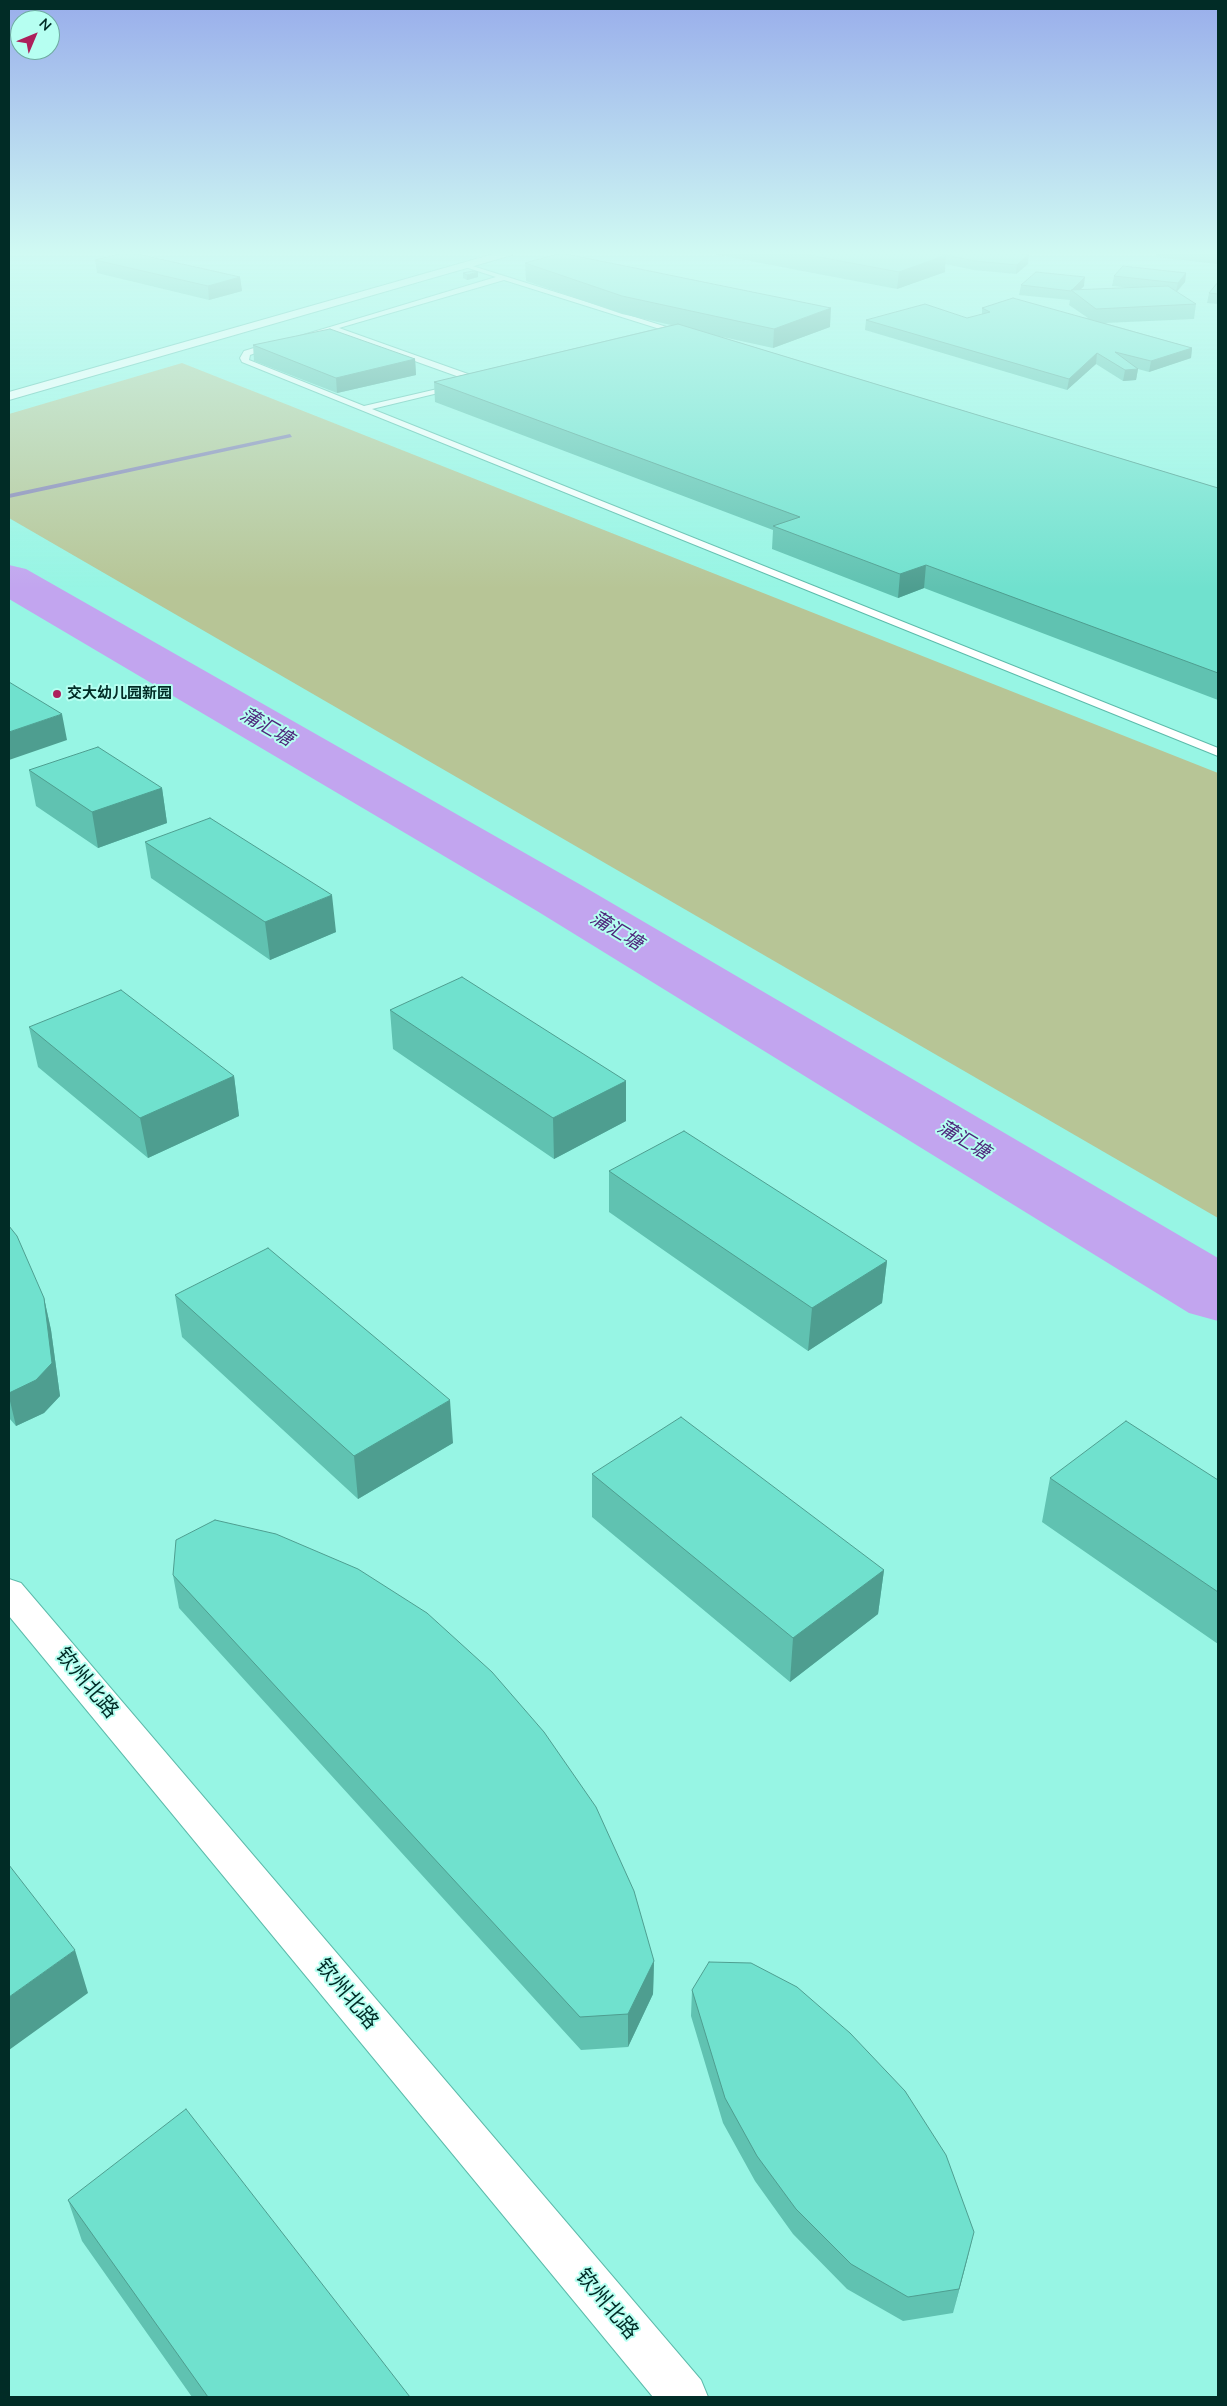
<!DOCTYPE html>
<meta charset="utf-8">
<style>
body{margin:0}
#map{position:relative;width:1227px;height:2406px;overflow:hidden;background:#97f5e4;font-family:"Nunito Sans",sans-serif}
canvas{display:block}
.frame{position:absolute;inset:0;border:10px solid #012c26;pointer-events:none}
.north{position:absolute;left:10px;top:10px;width:50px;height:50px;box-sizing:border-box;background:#b6fff1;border:1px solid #6eaba0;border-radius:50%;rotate:45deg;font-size:14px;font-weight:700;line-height:20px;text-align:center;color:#012c26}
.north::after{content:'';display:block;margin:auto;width:18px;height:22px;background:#ad205c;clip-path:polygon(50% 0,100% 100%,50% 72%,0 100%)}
</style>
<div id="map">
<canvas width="1227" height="2406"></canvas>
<div class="frame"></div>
<div class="north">N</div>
</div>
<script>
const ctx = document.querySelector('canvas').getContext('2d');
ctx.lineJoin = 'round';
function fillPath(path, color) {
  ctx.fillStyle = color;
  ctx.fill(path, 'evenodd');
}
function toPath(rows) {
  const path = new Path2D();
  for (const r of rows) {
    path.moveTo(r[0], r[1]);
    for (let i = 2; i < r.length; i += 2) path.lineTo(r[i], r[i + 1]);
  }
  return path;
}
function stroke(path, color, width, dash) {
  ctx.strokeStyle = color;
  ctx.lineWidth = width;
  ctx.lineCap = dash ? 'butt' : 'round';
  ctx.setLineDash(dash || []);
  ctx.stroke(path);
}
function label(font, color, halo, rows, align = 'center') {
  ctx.font = font + ' "Nunito Sans","Noto Sans SC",sans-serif';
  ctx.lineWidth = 4;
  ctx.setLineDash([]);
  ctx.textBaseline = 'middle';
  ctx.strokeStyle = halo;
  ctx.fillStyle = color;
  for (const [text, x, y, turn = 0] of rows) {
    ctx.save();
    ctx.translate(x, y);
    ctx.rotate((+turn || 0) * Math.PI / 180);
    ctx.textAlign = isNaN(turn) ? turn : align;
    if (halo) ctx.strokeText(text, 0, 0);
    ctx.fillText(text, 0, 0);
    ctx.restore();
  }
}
fillPath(toPath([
 [182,363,1218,773,1218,1218,9,518,9,414]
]), '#b7c596');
fillPath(toPath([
 [290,434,292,437,9,498,9,494,290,434]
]), '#8881b3');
fillPath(toPath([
 [9,565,26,569,581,885,1218,1258,1218,1321,1189,1313,537,911,9,599,9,565]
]), '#c2a5ef');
const lane = toPath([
 [462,264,466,264,689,334,682,336,504,280,339,328,482,379,482,383,476,383,331,331,304,338,300,336,496,277,462,266,462,264],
 [274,342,281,344,250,355,249,360,364,406,459,384,459,388,372,409,1218,748,1218,756,242,362,240,358,244,351,274,342]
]);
const secondary = toPath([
 [497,253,513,253,512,255,9,400,9,392,497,253],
 [9,1579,21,1583,701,2380,708,2397,653,2397,9,1616,9,1579]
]);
stroke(lane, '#5dbbab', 2);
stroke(secondary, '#5dbbab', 2);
fillPath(lane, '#fff');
fillPath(secondary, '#fff');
fillPath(toPath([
 [708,253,942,253,1028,264,1016,274,974,270,945,264,945,272,897,289],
 [1156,253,1218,253,1218,264,1155,257],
 [95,260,240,277,242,291,209,300,97,273],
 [525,263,830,327,773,348,718,336,1218,488,1218,700,924,588,898,598,772,549,773,530,435,402,434,382,671,325,622,314,526,281],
 [463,273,478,277,467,280,463,278],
 [1186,273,1185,282,1177,292,1196,304,1194,319,1105,323,1192,348,1191,358,1149,372,1138,369,1136,380,1123,381,1096,364,1067,390,865,330,866,320,967,318,982,315,982,308,1088,318,1069,305,1070,300,1019,295,1021,285,1084,286,1080,290,1131,288,1112,286,1114,276],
 [1218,282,1218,304,1207,303,1209,293],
 [253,345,415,359,416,375,337,393,254,361],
 [29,770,162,788,167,823,98,848,36,806],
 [145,842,336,932,270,960,151,878],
 [390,1010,626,1081,626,1121,554,1159,393,1049],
 [29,1027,234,1076,239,1116,148,1158,38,1067],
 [609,1171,887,1261,882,1303,808,1351,609,1212],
 [9,1226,44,1298,51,1330,60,1396,44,1413,16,1426,9,1418],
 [175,1295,453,1443,358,1499,182,1337],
 [592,1474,884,1570,878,1614,790,1682,592,1517],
 [1050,1478,1218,1480,1218,1644,1042,1522],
 [173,1575,654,1961,653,1994,628,2047,581,2050,179,1608],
 [692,1990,968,2256,953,2313,903,2321,847,2289,793,2234,755,2181,723,2123,691,2016],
 [68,2200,410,2397,192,2397,82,2241]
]), '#60c2b1');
fillPath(toPath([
 [1029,254,1028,264,1016,274,1017,265],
 [946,255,945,272,897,289,899,272],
 [478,272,478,277,467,280,467,275],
 [1186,273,1185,282,1176,292,1178,283],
 [240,277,242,291,209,300,208,286],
 [1085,277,1084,286,1076,294,1071,290],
 [831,308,830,327,773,348,774,329],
 [1192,348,1191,358,1149,372,1151,361],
 [1097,353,1096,364,1067,390,1069,379],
 [415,359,416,375,337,393,336,378],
 [1138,369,1136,380,1123,381,1125,370],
 [926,565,924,588,898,598,900,574],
 [62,714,67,740,9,760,9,732],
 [162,788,167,823,98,848,92,812],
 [332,895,336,932,270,960,265,922],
 [234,1076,239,1116,148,1158,140,1118],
 [626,1081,626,1121,554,1159,553,1118],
 [887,1261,882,1303,808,1351,812,1308],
 [44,1298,51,1330,60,1396,44,1413,16,1426,9,1397,9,1393],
 [450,1400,453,1443,358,1499,354,1456],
 [884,1570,878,1614,790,1682,793,1638],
 [75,1950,88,1993,9,2050,9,1997],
 [654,1961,653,1994,628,2047,628,2014],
 [974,2232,968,2256,953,2313,959,2289]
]), '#4e9e90');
const building = toPath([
 [123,253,133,253,240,277,208,286,95,260,123,253],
 [561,253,831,308,774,329,622,296,525,263,561,253],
 [798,253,935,253,946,255,899,272,798,253],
 [943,253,1012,253,1029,254,1017,265,975,261,941,254,943,253],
 [1123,266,1186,273,1178,283,1114,276,1123,266],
 [473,271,478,272,467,275,463,273,473,271],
 [1036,272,1085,277,1071,291,1021,285,1036,272],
 [1218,282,1218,294,1209,293,1218,282],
 [1168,286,1196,304,1096,309,1071,290,1168,286],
 [1013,298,1192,348,1151,361,1115,352,1138,369,1125,370,1097,353,1069,379,866,320,925,304,967,318,990,312,982,308,1013,298],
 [678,324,1218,488,1218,673,926,565,900,574,773,526,800,517,434,382,678,324],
 [330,329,415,359,336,378,253,345,330,329],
 [9,682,62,714,9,732,9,682],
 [98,747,162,788,92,812,29,770,98,747],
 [210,818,332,895,265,922,145,842,210,818],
 [462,977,626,1081,553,1118,390,1010,462,977],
 [121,990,234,1076,140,1118,29,1027,121,990],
 [684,1131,887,1261,812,1308,609,1171,684,1131],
 [9,1226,17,1236,44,1298,52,1363,36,1380,9,1393,9,1226],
 [268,1248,450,1400,354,1456,175,1295,268,1248],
 [681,1417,884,1570,793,1638,592,1474,681,1417],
 [1126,1421,1218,1480,1218,1592,1050,1478,1126,1421],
 [215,1520,276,1534,358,1569,427,1613,492,1672,544,1732,596,1807,634,1891,654,1961,628,2014,580,2017,173,1575,176,1540,215,1520],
 [9,1865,75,1950,9,1997,9,1865],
 [709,1962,751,1963,797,1987,850,2033,905,2091,946,2155,974,2232,959,2289,908,2297,851,2264,796,2209,757,2156,725,2098,692,1990,709,1962],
 [186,2109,410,2397,208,2397,68,2200,186,2109]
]);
fillPath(building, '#70e1ce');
stroke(building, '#4e9e90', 1);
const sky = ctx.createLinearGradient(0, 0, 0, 589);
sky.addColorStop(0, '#99aeeb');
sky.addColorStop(0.43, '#d0faf3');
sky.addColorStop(1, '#d0faf300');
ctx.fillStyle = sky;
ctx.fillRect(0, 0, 1227, 589);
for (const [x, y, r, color] of [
 [57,694,5,"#ad205c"]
]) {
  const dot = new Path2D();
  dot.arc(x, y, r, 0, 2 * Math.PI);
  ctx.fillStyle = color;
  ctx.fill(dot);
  stroke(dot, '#b6fff1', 2);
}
label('bold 15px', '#012c26', '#b6fff1', [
 ["交大幼儿园新园",67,694]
], 'left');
label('italic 19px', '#4f277c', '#b6fff1', [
 ["蒲汇塘",266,728,30],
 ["蒲汇塘",616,932,31],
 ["蒲汇塘",963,1141,31]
]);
label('21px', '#012c26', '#b6fff1', [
 ["钦州北路",86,1684,50],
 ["钦州北路",346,1995,50],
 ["钦州北路",606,2305,50]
]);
</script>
